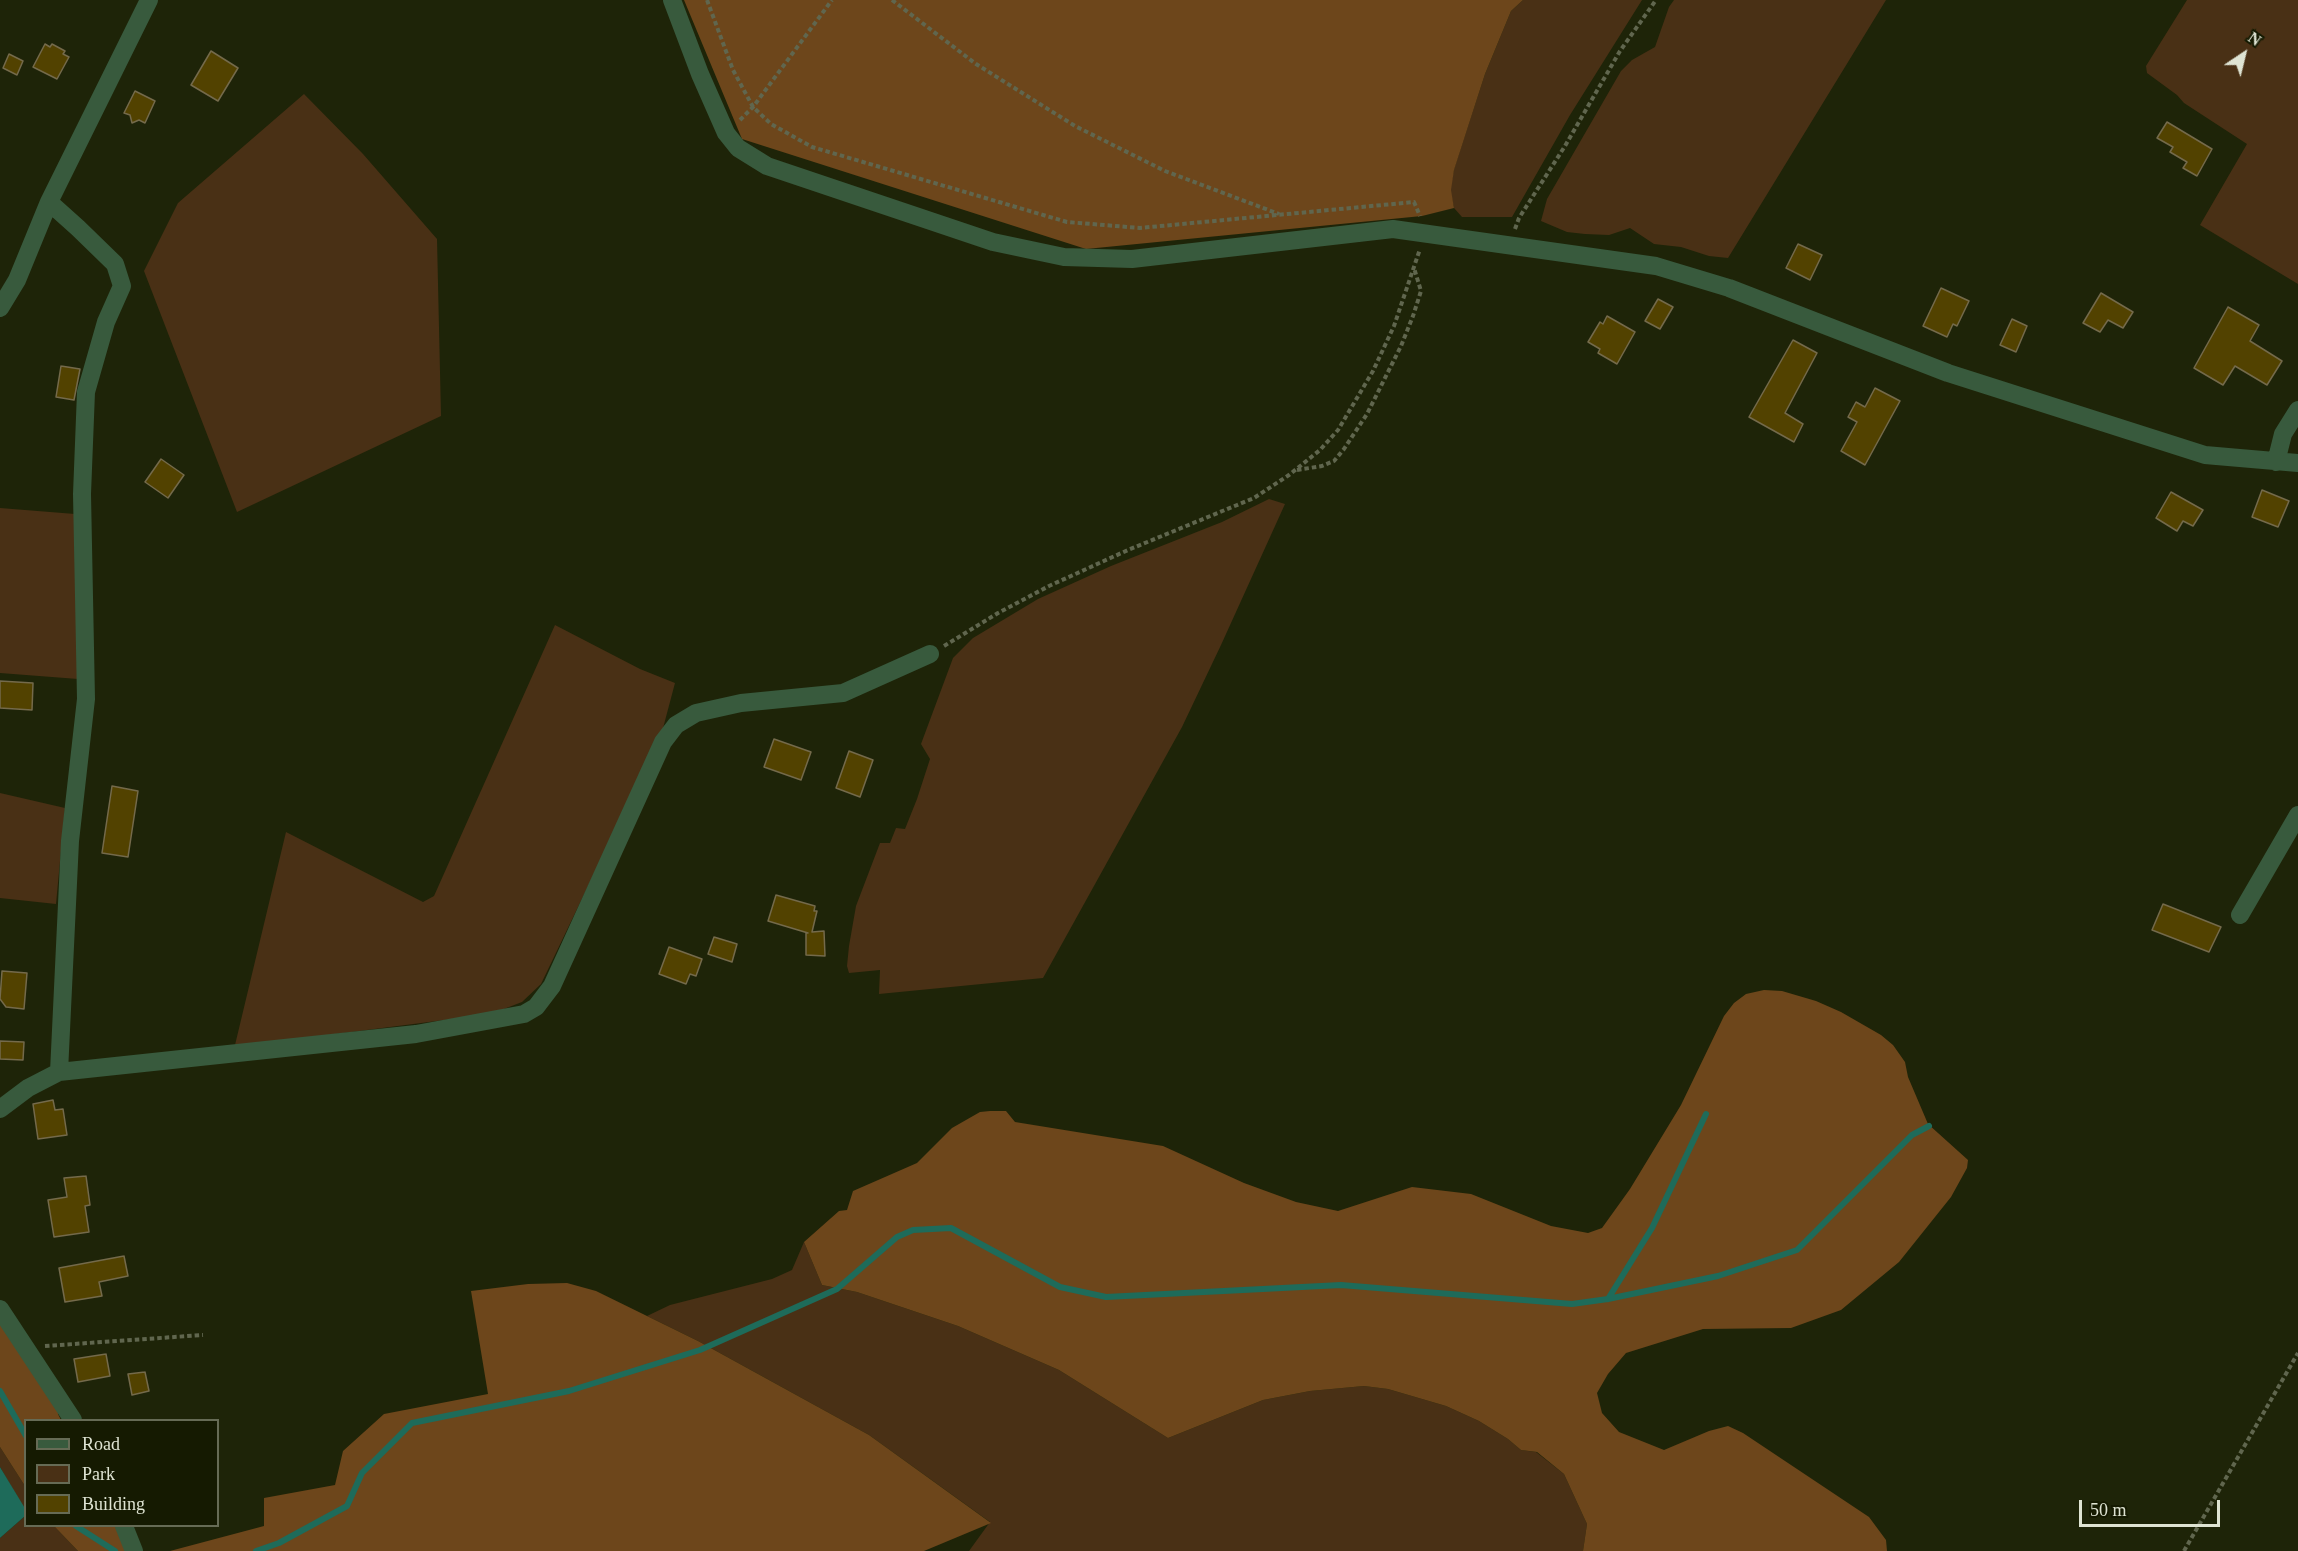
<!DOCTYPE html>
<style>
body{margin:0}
#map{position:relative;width:2298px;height:1551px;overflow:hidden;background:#1e2408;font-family:"Times New Roman",serif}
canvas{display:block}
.legend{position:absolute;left:24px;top:1419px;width:195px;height:108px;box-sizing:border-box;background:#151a01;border:2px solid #666b55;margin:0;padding:8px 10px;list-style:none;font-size:18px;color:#dfe4d3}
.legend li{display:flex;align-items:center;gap:12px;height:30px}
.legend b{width:30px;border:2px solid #666b55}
.north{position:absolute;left:2214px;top:24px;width:60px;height:60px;-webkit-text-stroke:4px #151a01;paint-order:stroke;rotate:35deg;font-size:16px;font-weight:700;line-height:24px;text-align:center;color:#dfe4d3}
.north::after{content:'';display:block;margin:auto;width:21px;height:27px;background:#dfe4d3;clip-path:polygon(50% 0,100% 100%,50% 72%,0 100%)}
.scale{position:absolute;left:2079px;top:1500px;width:141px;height:27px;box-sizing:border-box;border:3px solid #dfe4d3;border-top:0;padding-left:8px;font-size:18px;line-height:21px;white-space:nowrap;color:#dfe4d3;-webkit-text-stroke:4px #151a01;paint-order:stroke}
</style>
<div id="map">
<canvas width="2298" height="1551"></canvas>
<ul class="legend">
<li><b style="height:8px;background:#385a3d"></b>Road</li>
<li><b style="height:16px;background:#493015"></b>Park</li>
<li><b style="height:16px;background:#524200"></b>Building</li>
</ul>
<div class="north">N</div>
<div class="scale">50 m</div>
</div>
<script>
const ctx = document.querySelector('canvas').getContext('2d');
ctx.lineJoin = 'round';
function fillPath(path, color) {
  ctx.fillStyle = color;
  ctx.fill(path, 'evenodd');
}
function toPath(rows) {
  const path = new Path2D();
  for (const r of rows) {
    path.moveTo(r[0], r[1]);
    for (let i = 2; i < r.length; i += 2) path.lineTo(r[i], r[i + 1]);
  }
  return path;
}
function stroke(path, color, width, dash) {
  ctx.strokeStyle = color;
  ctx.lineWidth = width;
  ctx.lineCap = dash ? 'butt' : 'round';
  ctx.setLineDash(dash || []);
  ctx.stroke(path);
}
fillPath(toPath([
 [1523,0,1642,0,1570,115,1512,217,1462,217,1454,208,1450,190,1454,169,1485,74,1511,11],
 [1674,0,1886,0,1728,258,1709,256,1681,247,1654,244,1630,228,1609,235,1585,234,1567,232,1541,221,1547,199,1621,71,1632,60,1655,47,1669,7],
 [2187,0,2298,0,2298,284,2200,225,2247,144,2184,103,2177,95,2147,73,2146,66],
 [304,94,363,154,437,239,441,416,237,512,144,271,178,203],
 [1269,499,1285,504,1221,645,1182,727,1043,978,879,994,880,970,849,973,847,966,849,946,856,906,880,843,890,843,896,828,905,829,917,799,930,759,921,744,953,658,973,638,1038,599,1111,566,1222,522],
 [0,508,75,514,78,679,0,673],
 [555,625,640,669,675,683,662,732,541,984,522,1002,491,1014,258,1044,235,1045,286,832,423,902,434,896],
 [0,793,65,808,56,904,0,898],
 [804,1242,822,1285,857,1292,958,1326,1059,1370,1168,1438,1263,1400,1310,1391,1364,1386,1388,1389,1446,1406,1479,1421,1508,1439,1521,1450,1536,1452,1564,1474,1587,1524,1583,1551,969,1551,990,1522,869,1435,698,1341,647,1316,670,1305,772,1279,792,1270],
 [0,1447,25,1486,25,1510,0,1467],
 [25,1516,26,1526,54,1526,78,1551,0,1551,0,1538]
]), '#493015');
fillPath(toPath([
 [684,0,1523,0,1511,11,1485,74,1454,170,1451,190,1454,208,1422,216,1086,249,742,139],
 [1764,990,1782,991,1816,1001,1841,1012,1881,1035,1893,1045,1905,1062,1908,1077,1928,1124,1968,1160,1967,1168,1951,1197,1899,1262,1841,1310,1791,1328,1703,1329,1626,1353,1608,1374,1597,1393,1602,1413,1619,1432,1664,1450,1709,1431,1728,1426,1743,1433,1869,1517,1886,1540,1887,1551,1583,1551,1587,1524,1564,1474,1537,1452,1521,1450,1508,1439,1479,1421,1446,1406,1388,1389,1364,1386,1310,1391,1263,1400,1168,1438,1059,1370,958,1326,857,1292,822,1285,804,1242,839,1211,847,1210,853,1191,917,1163,952,1128,980,1112,990,1111,1006,1111,1015,1122,1163,1146,1244,1183,1296,1202,1338,1211,1412,1187,1471,1194,1551,1226,1588,1233,1602,1228,1630,1189,1681,1105,1724,1016,1734,1003,1746,994],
 [567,1283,596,1291,698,1341,869,1435,991,1523,924,1551,170,1551,264,1526,264,1498,335,1485,343,1451,384,1414,488,1394,471,1291,528,1284],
 [0,1302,57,1388,58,1414,61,1420,26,1420,25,1486,0,1447],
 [54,1526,117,1526,142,1551,78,1551]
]), '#6d461b');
fillPath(toPath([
 [0,1467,26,1510,25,1516,0,1538]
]), '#1e6b5a');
stroke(toPath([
 [1608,1299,1652,1228,1706,1114],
 [0,1391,26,1436],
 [76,1526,115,1551],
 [256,1551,279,1543,347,1506,362,1473,412,1423,569,1391,700,1350,837,1289,897,1237,913,1230,951,1228,1060,1287,1106,1297,1341,1285,1572,1304,1608,1299,1718,1276,1797,1250,1912,1135,1929,1126]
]), '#1e6b5a', 6);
const building = toPath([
 [45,44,50,47,52,44,65,51,63,54,69,57,57,79,33,67,45,44],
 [211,51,238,68,218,101,191,85,211,51],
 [9,54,23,61,17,75,3,68,9,54],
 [135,91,155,101,145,123,139,120,132,123,130,115,124,113,135,91],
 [2167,122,2212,149,2197,176,2183,168,2187,162,2170,152,2173,147,2157,138,2167,122],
 [1798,244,1822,255,1810,280,1786,268,1798,244],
 [1941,288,1969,301,1957,326,1953,324,1947,337,1923,326,1941,288],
 [2101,293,2133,312,2123,328,2108,320,2100,332,2083,323,2101,293],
 [1658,299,1673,307,1660,329,1645,321,1658,299],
 [2228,307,2259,325,2250,341,2282,361,2267,385,2235,366,2223,385,2194,368,2228,307],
 [1607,316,1635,332,1617,364,1598,353,1600,349,1588,342,1600,322,1603,324,1607,316],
 [2012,319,2027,326,2016,352,2000,345,2012,319],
 [1793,340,1817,353,1785,413,1803,424,1794,442,1749,417,1793,340],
 [61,366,80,369,74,400,56,397,61,366],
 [1875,388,1900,401,1865,465,1841,451,1857,422,1848,417,1856,402,1865,407,1875,388],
 [161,459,184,475,168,498,145,482,161,459],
 [2262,490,2289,501,2278,527,2252,517,2262,490],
 [2171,492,2203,510,2193,526,2183,521,2177,531,2156,518,2171,492],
 [0,681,33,683,32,710,0,708,0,681],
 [774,739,811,752,801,780,764,767,774,739],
 [849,751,873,760,860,797,836,788,849,751],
 [112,786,138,791,128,857,102,853,112,786],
 [776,895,815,906,814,911,817,911,812,932,824,931,825,956,806,955,806,933,808,933,768,921,776,895],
 [2163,904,2221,927,2209,952,2152,930,2163,904],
 [714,937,737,944,732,962,708,954,714,937],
 [669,947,702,959,696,976,690,974,686,984,659,974,669,947],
 [2,971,27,973,24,1009,6,1007,0,999,2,971],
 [0,1041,24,1042,23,1060,0,1059,0,1041],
 [53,1100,55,1110,63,1109,67,1135,38,1139,33,1104,53,1100],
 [86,1176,90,1205,85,1206,89,1232,54,1237,48,1200,67,1197,64,1178,86,1176],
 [124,1256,128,1276,99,1282,102,1296,65,1302,59,1268,124,1256],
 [106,1354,110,1376,78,1382,74,1359,106,1354],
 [145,1372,149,1391,132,1395,128,1374,145,1372]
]);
fillPath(building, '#524200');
stroke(building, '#746a4b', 1.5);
stroke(toPath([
 [707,0,733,70,753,107,771,124,812,147,1067,222,1140,228,1414,202,1420,216],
 [892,0,976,64,1075,126,1165,171,1279,214],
 [740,120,753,107,832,0],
 [1515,229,1519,218,1565,146,1620,51,1656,0],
 [1297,470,1322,466,1334,461,1344,449,1367,414,1401,346,1413,316,1421,291,1414,268],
 [944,646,998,613,1049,586,1128,550,1254,498,1289,475,1320,450,1338,430,1373,371,1394,326,1420,249],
 [45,1346,203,1335],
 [2184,1551,2298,1353]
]), '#60664e', 4, [4.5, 3]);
stroke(toPath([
 [672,0,700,74,726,133,738,148,767,166,993,242,1064,257,1132,259,1393,229,1656,266,1729,288,1948,373,2205,455,2298,463],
 [49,202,78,228,115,264,122,286,106,322,86,392,82,494,86,699,70,841,59,1072],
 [0,308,17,280,49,202,149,0],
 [2276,462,2283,434,2298,410],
 [2240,915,2298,815],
 [0,1109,28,1088,59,1072,416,1034,524,1014,536,1007,552,986,663,742,676,725,696,713,741,703,843,693,930,654],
 [0,1309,73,1420],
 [124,1526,134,1551]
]), '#385a3d', 18);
</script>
